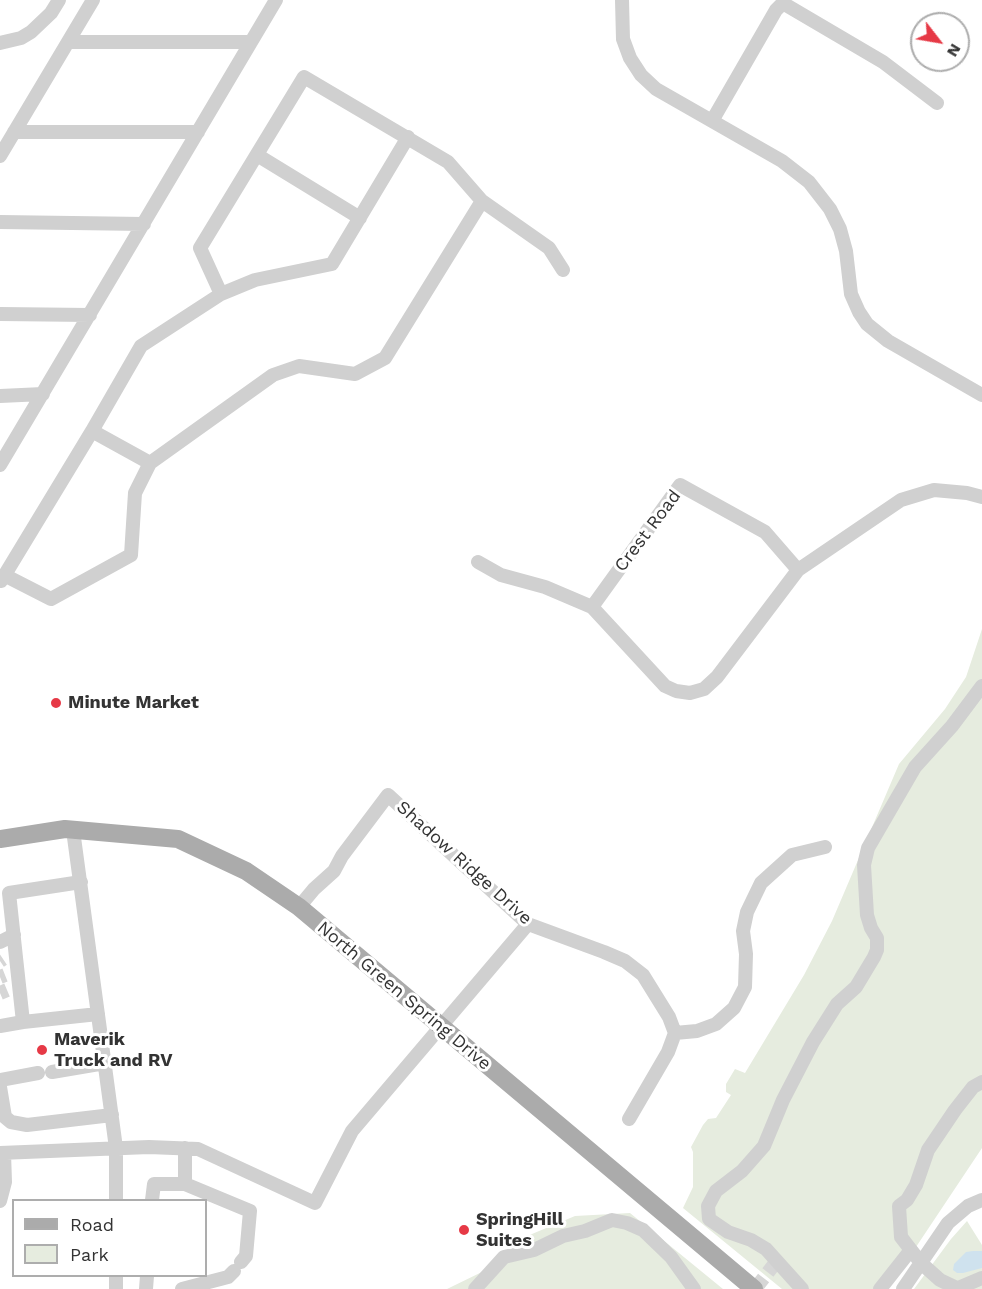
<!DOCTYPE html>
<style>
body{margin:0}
#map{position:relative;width:982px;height:1289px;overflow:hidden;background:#fff;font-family:"Work Sans",sans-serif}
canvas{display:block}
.legend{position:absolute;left:12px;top:1199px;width:195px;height:78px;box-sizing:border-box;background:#fff;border:2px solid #adadad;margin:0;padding:8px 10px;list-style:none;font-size:18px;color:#333}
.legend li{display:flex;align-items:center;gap:12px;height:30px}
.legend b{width:30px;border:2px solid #adadad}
.north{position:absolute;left:910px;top:12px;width:60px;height:60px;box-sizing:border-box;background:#fff;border:2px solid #adadad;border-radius:50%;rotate:121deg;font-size:16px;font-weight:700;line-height:24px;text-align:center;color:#333}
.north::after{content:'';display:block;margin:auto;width:21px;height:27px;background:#e63946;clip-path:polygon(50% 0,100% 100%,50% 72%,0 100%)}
</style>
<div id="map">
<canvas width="982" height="1289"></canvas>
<ul class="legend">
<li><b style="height:8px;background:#ababab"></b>Road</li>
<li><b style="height:16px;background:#e6ecdf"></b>Park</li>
</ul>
<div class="north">N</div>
</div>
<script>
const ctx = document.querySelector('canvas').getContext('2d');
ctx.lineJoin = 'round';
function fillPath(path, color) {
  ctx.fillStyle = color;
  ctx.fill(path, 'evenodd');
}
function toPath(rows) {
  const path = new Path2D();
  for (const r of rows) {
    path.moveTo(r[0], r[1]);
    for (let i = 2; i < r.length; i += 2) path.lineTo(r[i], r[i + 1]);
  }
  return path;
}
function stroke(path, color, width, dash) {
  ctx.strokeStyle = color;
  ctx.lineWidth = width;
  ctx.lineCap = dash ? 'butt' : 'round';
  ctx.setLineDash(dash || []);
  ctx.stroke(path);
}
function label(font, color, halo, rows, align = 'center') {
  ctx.font = font + ' "Work Sans",sans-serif';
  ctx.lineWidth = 6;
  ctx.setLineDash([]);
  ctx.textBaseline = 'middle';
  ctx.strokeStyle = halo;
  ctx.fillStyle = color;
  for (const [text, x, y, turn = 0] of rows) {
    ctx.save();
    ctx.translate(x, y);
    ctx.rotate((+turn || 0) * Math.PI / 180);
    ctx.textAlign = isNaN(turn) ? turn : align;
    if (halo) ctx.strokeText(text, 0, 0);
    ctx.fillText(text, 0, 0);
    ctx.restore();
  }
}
fillPath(toPath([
 [982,629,982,1148,888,1289,782,1289,683,1208,693,1187,693,1152,691,1147,703,1125,708,1119,716,1118,731,1095,726,1092,726,1084,735,1069,745,1073,804,975,832,921,899,764,945,709,966,677],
 [630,1213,723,1289,447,1289,486,1270,520,1239,575,1216],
 [967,1221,982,1245,982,1289,914,1289,951,1239]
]), '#e6ecdf');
fillPath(toPath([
 [973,1251,982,1251,982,1268,963,1273,957,1273,953,1270,954,1264,966,1252]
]), '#cfe2ee');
stroke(toPath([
 [0,961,3,959],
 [0,977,5,975],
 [0,993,7,990],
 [755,1289,776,1262]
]), '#d6d6d6', 14, [14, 7]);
stroke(toPath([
 [622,0,623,39,630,58,641,75,656,89,782,161,809,182,830,209,840,229,846,251,851,294,859,312,867,324,888,341,982,395],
 [69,42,251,42],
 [0,43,21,38,31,32,51,13,59,0],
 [712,121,776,10,781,5,786,5,883,62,937,103],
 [14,132,198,132],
 [257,155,360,218],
 [0,156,93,0],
 [0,222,144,224],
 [221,294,200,248,304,77,448,162,482,201,549,248,563,270],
 [0,314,90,315],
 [0,396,43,394],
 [92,431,150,463],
 [0,465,276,0],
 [478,562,501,575,545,587,592,607,665,686,676,691,690,693,704,689,717,677,798,570,901,500,934,490,967,493,982,497],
 [6,576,51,599,131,555,135,493,150,463,273,375,299,366,355,374,385,358,482,201],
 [1,581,92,431,141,346,221,294,255,280,332,264,408,137],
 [592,607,680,485,765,532,798,570],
 [73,830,116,1148,116,1200],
 [81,882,9,893,23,1022,98,1014],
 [299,907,314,889,334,871,342,856,388,795,528,924,604,952,625,961,643,975,669,1017,675,1033],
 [0,942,14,935],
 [0,1026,23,1022],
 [675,1033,697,1031,716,1024,734,1008,745,987,746,954,743,931,747,912,761,883,792,855,825,847],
 [52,1072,105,1063],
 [0,1080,38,1073],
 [0,1087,5,1117,11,1122,27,1125,112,1115],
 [629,1119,668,1052,675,1033],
 [0,1153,149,1147,198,1149,315,1203,352,1131,528,924],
 [185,1184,185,1148],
 [152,1200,154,1184,185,1184,250,1211,246,1256,241,1262],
 [0,1201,5,1182,4,1153],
 [957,1288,940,1280,921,1263,901,1237,899,1206,907,1200,916,1185,928,1150,955,1110,973,1087,982,1082],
 [116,1289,116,1276],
 [146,1289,147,1276],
 [182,1289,228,1277,234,1271],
 [475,1289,504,1257,534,1250,563,1236,585,1231,612,1220,627,1223,643,1230,671,1257,694,1289],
 [802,1289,766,1249,751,1240,728,1232,709,1219,708,1206,716,1191,742,1171,764,1146,783,1100,813,1042,837,1004,856,987,874,957,877,950,877,938,871,928,867,915,864,865,868,848,915,767,952,726,982,686],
 [880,1289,910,1251],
 [903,1289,948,1223,968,1206,982,1200],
 [956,1289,982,1278]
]), '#d0d0d0', 14);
stroke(toPath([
 [0,839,65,829,178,839,246,871,299,907,754,1289]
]), '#ababab', 18);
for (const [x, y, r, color] of [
 [56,703,6,"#e63946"],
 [42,1050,6,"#e63946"],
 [464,1230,6,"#e63946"]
]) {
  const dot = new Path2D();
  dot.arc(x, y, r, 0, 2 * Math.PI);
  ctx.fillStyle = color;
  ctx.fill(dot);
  stroke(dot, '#fff', 2);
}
label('18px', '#333', '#fff', [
 ["Crest Road",648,531,-53],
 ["Shadow Ridge Drive",464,863,42],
 ["North Green Spring Drive",404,996,40]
]);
label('bold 18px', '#333', '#fff', [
 ["Minute Market",68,703],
 ["Maverik",54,1040],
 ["Truck and RV",54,1061],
 ["SpringHill",476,1220],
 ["Suites",476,1241]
], 'left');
</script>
